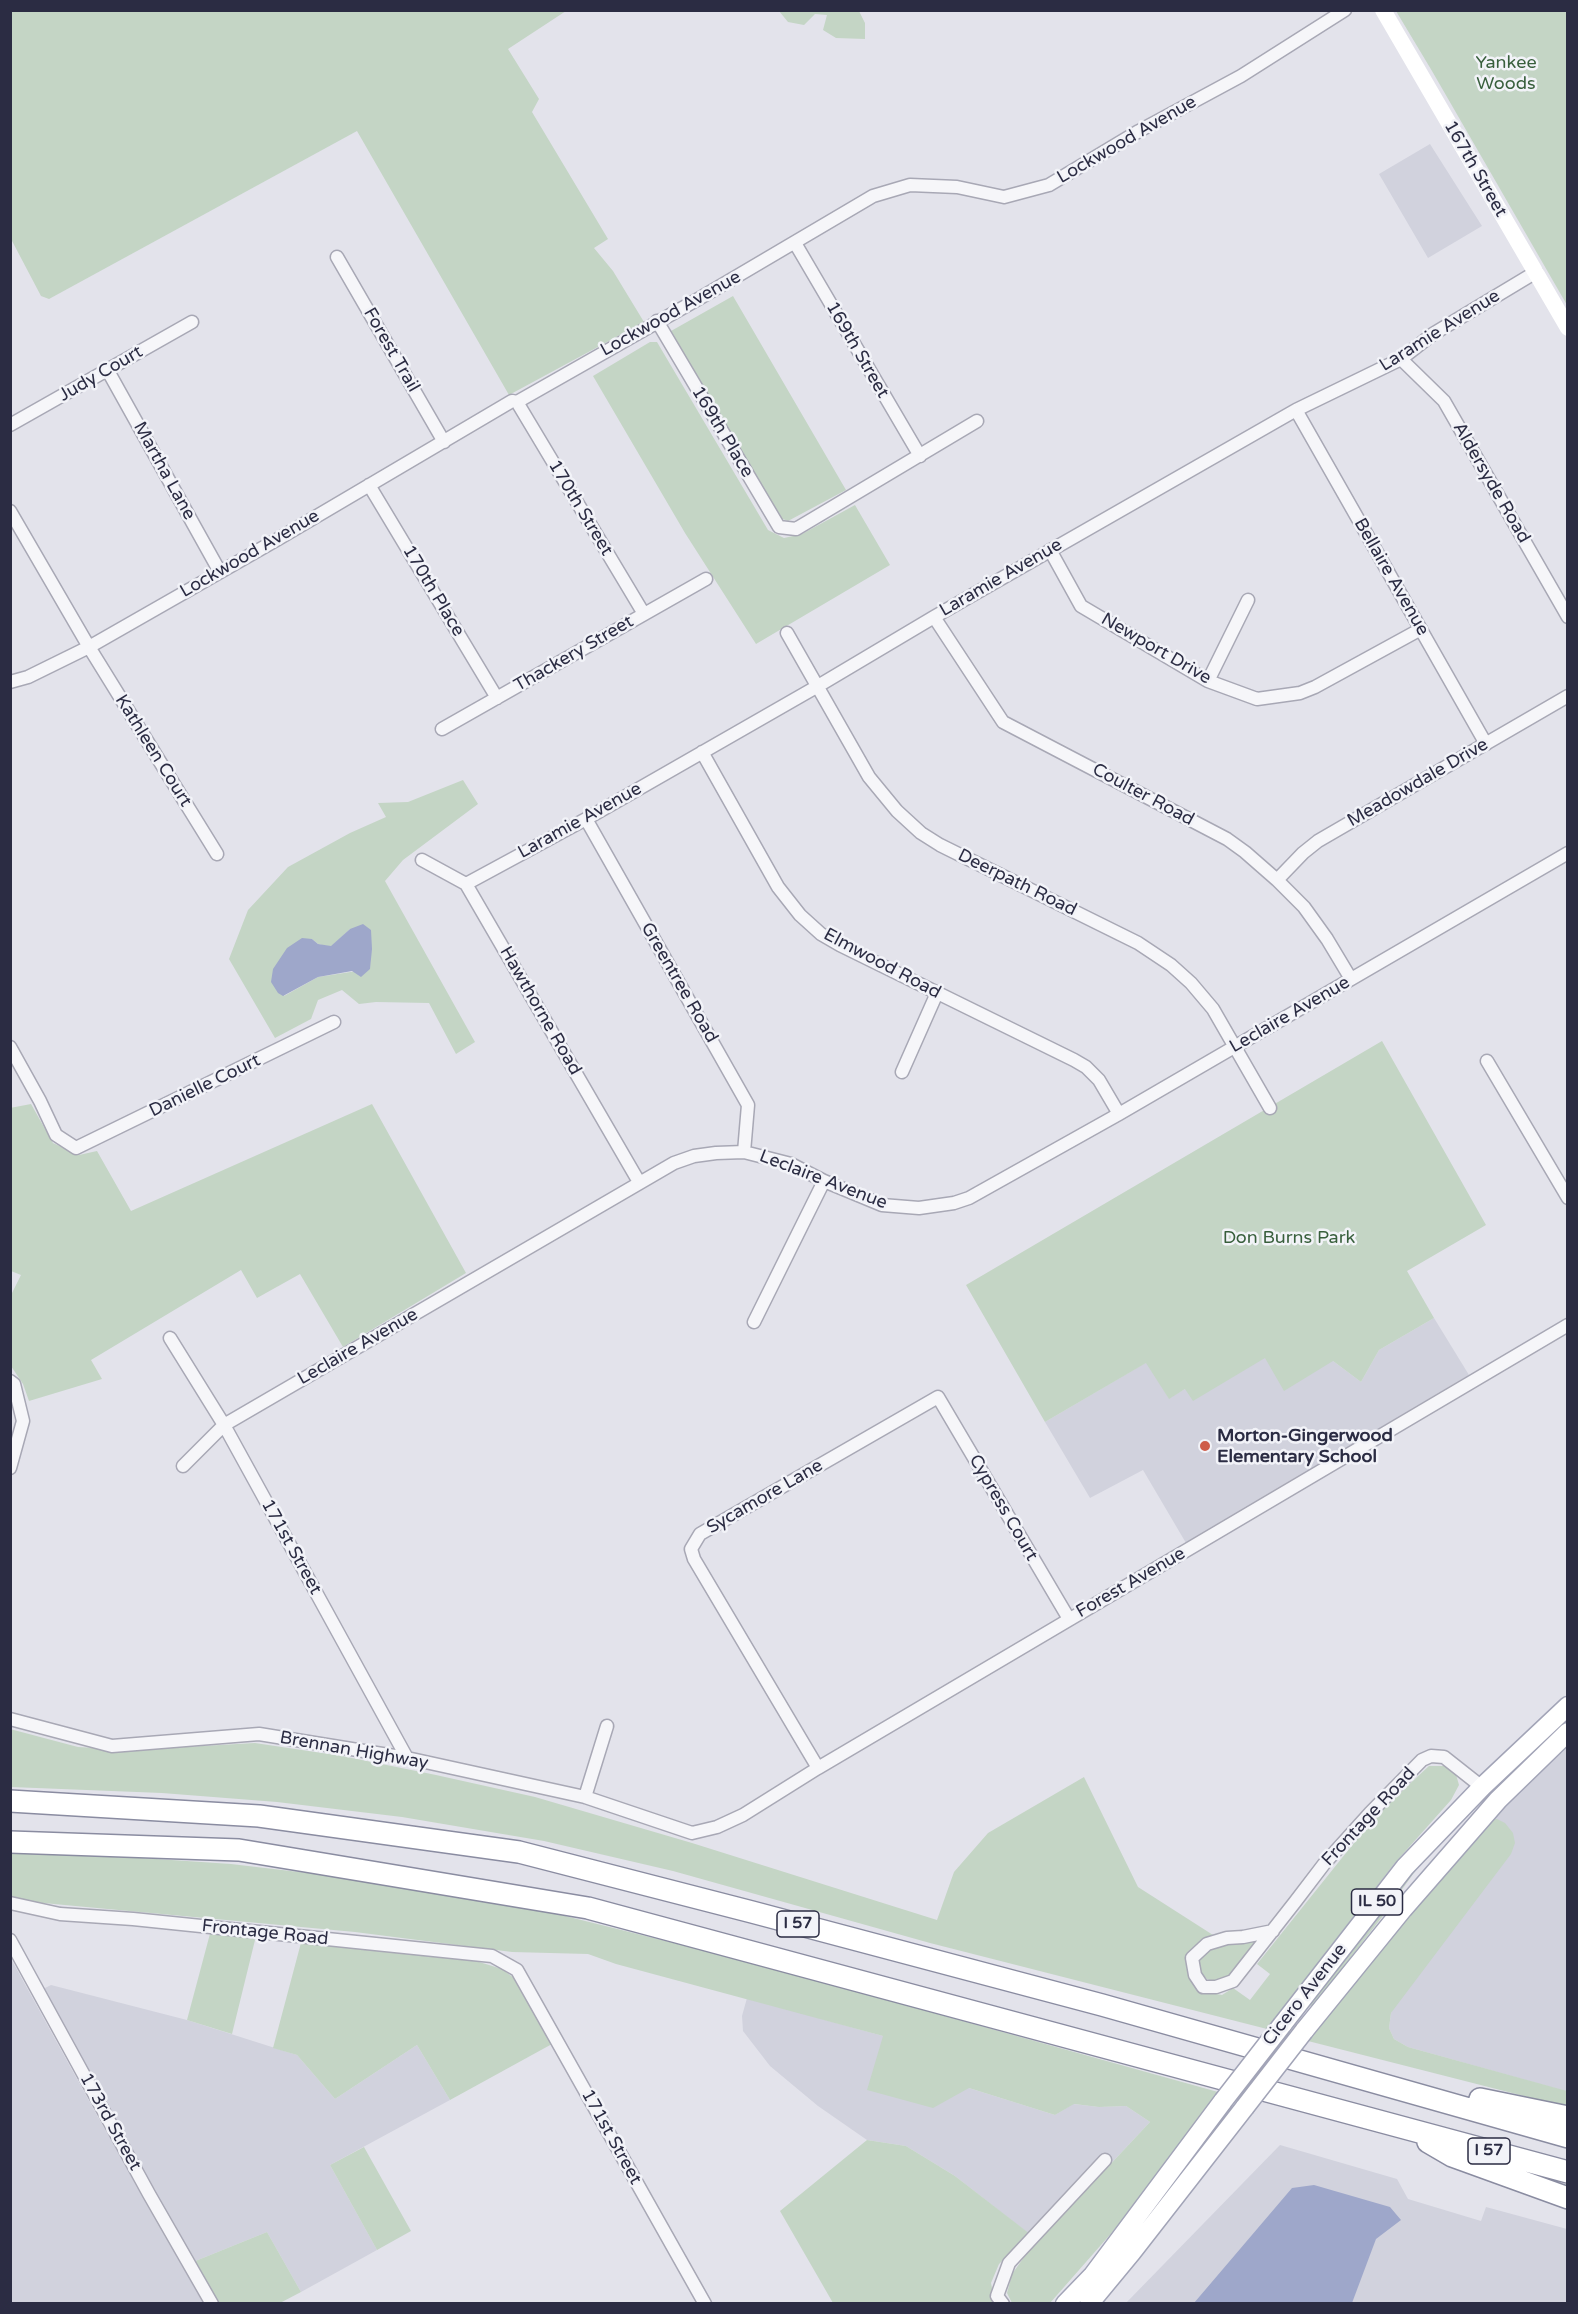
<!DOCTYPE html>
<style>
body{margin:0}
#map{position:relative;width:1578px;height:2314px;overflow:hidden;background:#e3e3eb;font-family:"Varela Round",sans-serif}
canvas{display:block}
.frame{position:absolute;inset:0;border:12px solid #2b2c43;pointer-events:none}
</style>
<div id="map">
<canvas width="1578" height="2314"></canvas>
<div class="frame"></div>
</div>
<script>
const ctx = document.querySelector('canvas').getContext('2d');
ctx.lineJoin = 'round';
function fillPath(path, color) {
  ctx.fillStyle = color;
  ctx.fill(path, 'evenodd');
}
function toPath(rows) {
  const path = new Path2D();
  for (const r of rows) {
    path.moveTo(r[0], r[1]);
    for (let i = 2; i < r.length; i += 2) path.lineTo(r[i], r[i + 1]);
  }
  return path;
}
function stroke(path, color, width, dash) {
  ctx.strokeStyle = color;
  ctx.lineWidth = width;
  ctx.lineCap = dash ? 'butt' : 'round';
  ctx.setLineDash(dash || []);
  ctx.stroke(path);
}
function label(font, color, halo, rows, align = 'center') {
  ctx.font = font + ' "Varela Round",sans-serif';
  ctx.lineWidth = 5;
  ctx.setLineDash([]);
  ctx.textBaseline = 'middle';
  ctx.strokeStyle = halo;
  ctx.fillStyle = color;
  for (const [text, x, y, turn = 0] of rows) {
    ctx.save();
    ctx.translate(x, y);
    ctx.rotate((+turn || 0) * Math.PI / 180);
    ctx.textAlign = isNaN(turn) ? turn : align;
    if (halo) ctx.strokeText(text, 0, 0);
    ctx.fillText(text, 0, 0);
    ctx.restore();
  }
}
fillPath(toPath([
 [1430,144,1482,226,1428,258,1379,174],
 [1434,1318,1469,1375,1186,1543,1143,1470,1090,1498,1045,1422,1147,1362,1169,1398,1185,1389,1265,1357,1333,1361,1361,1382,1379,1350],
 [1567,1748,1567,2091,1565,2091,1408,2047,1394,2039,1389,2028,1391,2013,1488,1819],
 [10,1957,99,2119,203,2303,11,2303],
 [51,1985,187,2020,297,2055,335,2099,417,2045,450,2100,330,2165,377,2250,301,2292,267,2232,193,2262,41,1990],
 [747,1998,883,2036,969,2088,1055,2115,1073,2104,1099,2107,1126,2106,1150,2122,1038,2241,955,2176,906,2146,867,2140,818,2106,770,2066,743,2031,742,2016],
 [1280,2145,1397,2179,1408,2199,1481,2221,1486,2207,1567,2229,1567,2303,1125,2304]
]), '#d1d2dd');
fillPath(toPath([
 [10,11,566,11,508,49,539,99,532,112,608,239,594,248,613,271,644,322,509,395,357,131,49,299,41,296,11,239],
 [779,11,859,11,865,23,865,39,836,38,823,30,827,15,815,14,804,25,788,22],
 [1396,11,1567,11,1567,305,1432,71],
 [733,296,846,490,788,521,780,518,671,331],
 [650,342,657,342,768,530,784,538,802,534,855,505,890,565,756,644,685,533,593,376],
 [463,780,478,804,403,860,385,881,475,1042,456,1054,429,1003,376,1002,359,1004,342,990,318,1000,311,1019,275,1038,229,959,248,910,288,867,350,833,386,817,378,803,408,802],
 [350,929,371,930,370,969,318,977,284,996,312,939,318,944,331,947],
 [1382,1041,1486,1225,1407,1271,1434,1318,1379,1350,1361,1382,1333,1361,1284,1391,1265,1358,1193,1401,1185,1389,1169,1399,1146,1363,1045,1422,966,1285],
 [31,1104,53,1143,79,1155,97,1151,131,1211,372,1104,466,1273,343,1347,300,1274,257,1298,241,1270,91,1360,102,1379,29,1401,23,1384,11,1366,11,1295,21,1275,11,1271,10,1108],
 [10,1729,78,1747,132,1750,255,1743,342,1756,436,1775,535,1797,692,1843,937,1920,954,1872,988,1833,1084,1777,1138,1887,1213,1935,1193,1947,1187,1961,1188,1973,1195,1985,1207,1992,1222,1995,1233,1988,1250,2000,1270,1974,1257,1964,1378,1813,1429,1766,1444,1766,1455,1771,1459,1785,1451,1800,1394,1864,1267,2029,930,1943,673,1871,544,1841,402,1817,277,1802,162,1793,11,1787],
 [1488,1819,1497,1819,1505,1823,1513,1833,1515,1843,1511,1854,1391,2013,1389,2028,1394,2039,1408,2047,1567,2091,1567,2107,1308,2041,1401,1921],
 [11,1853,142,1858,231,1864,333,1876,533,1908,758,1964,1218,2092,1115,2229,1050,2303,1012,2303,1007,2293,1012,2274,1027,2253,1150,2122,1126,2106,1099,2107,1074,2104,1055,2115,969,2088,933,2108,867,2090,883,2036,616,1964,588,1954,512,1952,355,1932,11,1900],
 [1427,1855,1382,1917,1313,2006,1307,2005,1373,1919],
 [211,1930,256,1936,232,2034,187,2020],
 [302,1939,476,1961,502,1969,518,1981,552,2044,450,2100,417,2045,335,2099,297,2055,273,2048],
 [1260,1939,1233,1973,1226,1978,1215,1982,1207,1979,1200,1972,1198,1965,1200,1956,1213,1945],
 [867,2140,906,2146,955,2176,1030,2234,999,2264,991,2283,995,2303,833,2303,780,2211],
 [364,2147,411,2231,377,2250,330,2165],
 [267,2232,301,2292,280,2303,216,2303,193,2262]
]), '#c4d5c5');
fillPath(toPath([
 [363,924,371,930,372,949,370,969,361,977,352,971,318,977,283,996,278,993,271,982,273,969,287,948,302,938,312,939,318,944,331,946,350,929],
 [1314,2185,1390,2207,1401,2220,1376,2239,1352,2303,1194,2303,1292,2188]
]), '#9ea7ca');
const street = toPath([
 [795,243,920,456],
 [337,257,444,442],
 [657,321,779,527,796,529,977,421],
 [1401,359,1444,401,1568,617],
 [108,371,220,572],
 [517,402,644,614],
 [1296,410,1486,744],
 [10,425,192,322],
 [369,485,497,698],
 [10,511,89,647,217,854],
 [1050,550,1081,606,1208,681,1257,699,1300,693,1315,687,1421,629],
 [934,617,1003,722,1227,839,1245,852,1277,880,1304,907,1327,939,1351,979],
 [787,633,869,777,897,811,921,833,940,845,1138,943,1171,965,1191,983,1213,1009,1270,1108],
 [1208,681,1248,600],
 [10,682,28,677,89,647,278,539,512,401,517,402,700,298,873,196,910,185,957,187,1004,197,1049,185,1139,131,1241,76,1345,10],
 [442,729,706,579],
 [702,752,778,887,800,915,821,934,840,945,1074,1060,1086,1067,1099,1080,1119,1114],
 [586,819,748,1105,744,1152],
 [422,860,466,884,639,1182],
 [1277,880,1303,853,1318,841,1568,696],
 [466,884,586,819,818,686,934,617,1296,410,1401,359,1433,334,1536,272],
 [10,1047,40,1101,56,1135,76,1148,334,1022],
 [1487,1061,1568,1198],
 [902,1072,937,993],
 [754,1322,824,1181],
 [170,1338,224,1425,407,1758],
 [10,1381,14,1384,23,1421,10,1468],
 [183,1466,224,1425,674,1163,694,1156,716,1153,744,1152,791,1164,824,1181,882,1205,919,1208,954,1203,969,1198,1119,1114,1568,853],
 [10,1719,112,1746,259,1734,407,1758,585,1797,692,1833,717,1827,743,1815,818,1768,1568,1325],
 [818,1768,694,1559,691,1549,700,1534,938,1397,1069,1619],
 [585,1797,607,1726],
 [10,1903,60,1914,133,1919,492,1956,517,1970,705,2304],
 [1273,1931,1243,1937,1227,1938,1207,1944,1192,1958,1195,1975,1203,1987,1216,1987,1233,1981,1295,1902,1324,1864,1370,1813,1422,1760,1431,1756,1444,1757,1482,1787],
 [10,1940,149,2194,212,2304],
 [1003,2304,997,2296,1009,2263,1105,2160]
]);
const primary = toPath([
 [1282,2025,1405,1867,1482,1787,1568,1706],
 [1304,2031,1403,1909,1498,1800,1568,1732],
 [1065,2304,1093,2275,1223,2101],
 [1089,2304,1132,2252,1245,2107]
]);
const highway = toPath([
 [10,1801,259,1816,519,1852,752,1912,1102,2005,1568,2137],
 [10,1842,239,1850,588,1908,1568,2172],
 [1480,2099,1568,2117],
 [1428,2142,1452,2156,1568,2198]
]);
stroke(street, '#a8a8b5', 15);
stroke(primary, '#a2a4b7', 21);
stroke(highway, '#8a8ca1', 24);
stroke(street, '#f6f6f9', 12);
stroke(toPath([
 [1383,10,1568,328]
]), '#fff', 16);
stroke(primary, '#fff', 18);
stroke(highway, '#fff', 21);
const primaryBridge = toPath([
 [1223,2101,1282,2025],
 [1245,2107,1304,2031]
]);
stroke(primaryBridge, '#a2a4b7', 21, []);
stroke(primaryBridge, '#fff', 18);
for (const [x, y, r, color] of [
 [1205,1446,6,"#ce5c49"]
]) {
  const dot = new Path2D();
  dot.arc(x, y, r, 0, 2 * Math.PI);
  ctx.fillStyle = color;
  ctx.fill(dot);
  stroke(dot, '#f2f3f8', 2);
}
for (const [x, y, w] of [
 [1377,1902,51],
 [798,1924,42],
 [1489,2151,42]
]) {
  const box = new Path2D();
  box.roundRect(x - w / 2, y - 13, w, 26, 4.5);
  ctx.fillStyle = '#f2f3f8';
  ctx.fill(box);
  stroke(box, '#2b2c43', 1.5);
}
label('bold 16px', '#2b2c43', null, [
 ["IL 50",1377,1902],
 ["I 57",798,1924],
 ["I 57",1489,2151]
]);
label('18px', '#385f3c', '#f2f3f8', [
 ["Yankee",1506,63],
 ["Woods",1506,84],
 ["Don Burns Park",1289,1238]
]);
label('18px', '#2b2c43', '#f2f3f8', [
 ["Lockwood Avenue",1127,140,-30],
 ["167th Street",1475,169,60],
 ["Lockwood Avenue",671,314,-29],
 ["Laramie Avenue",1440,331,-32],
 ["Forest Trail",391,350,60],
 ["169th Street",857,350,60],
 ["Judy Court",101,374,-30],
 ["169th Place",722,432,59],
 ["Martha Lane",164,471,61],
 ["Aldersyde Road",1491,483,60],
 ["170th Street",580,508,59],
 ["Lockwood Avenue",250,554,-30],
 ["Bellaire Avenue",1391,577,60],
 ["Laramie Avenue",1001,578,-30],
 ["170th Place",433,591,59],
 ["Newport Drive",1156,649,30],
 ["Thackery Street",574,654,-30],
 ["Kathleen Court",153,751,58],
 ["Meadowdale Drive",1418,783,-30],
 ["Coulter Road",1143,795,28],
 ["Laramie Avenue",580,821,-29],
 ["Deerpath Road",1017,883,26],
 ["Elmwood Road",882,964,28],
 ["Greentree Road",679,983,60],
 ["Hawthorne Road",540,1011,60],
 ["Leclaire Avenue",1290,1015,-30],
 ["Danielle Court",205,1086,-26],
 ["Leclaire Avenue",823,1180,21],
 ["Leclaire Avenue",358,1347,-30],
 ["Sycamore Lane",765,1497,-30],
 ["Cypress Court",1003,1508,60],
 ["171st Street",291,1547,61],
 ["Forest Avenue",1131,1583,-30],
 ["Brennan Highway",354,1751,10],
 ["Frontage Road",1369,1817,-47],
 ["Frontage Road",265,1933,6],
 ["Cicero Avenue",1305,1995,-52],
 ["173rd Street",110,2122,61],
 ["171st Street",611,2137,61]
]);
label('bold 18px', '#2b2c43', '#f2f3f8', [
 ["Morton-Gingerwood",1217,1436],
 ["Elementary School",1217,1457]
], 'left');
</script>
